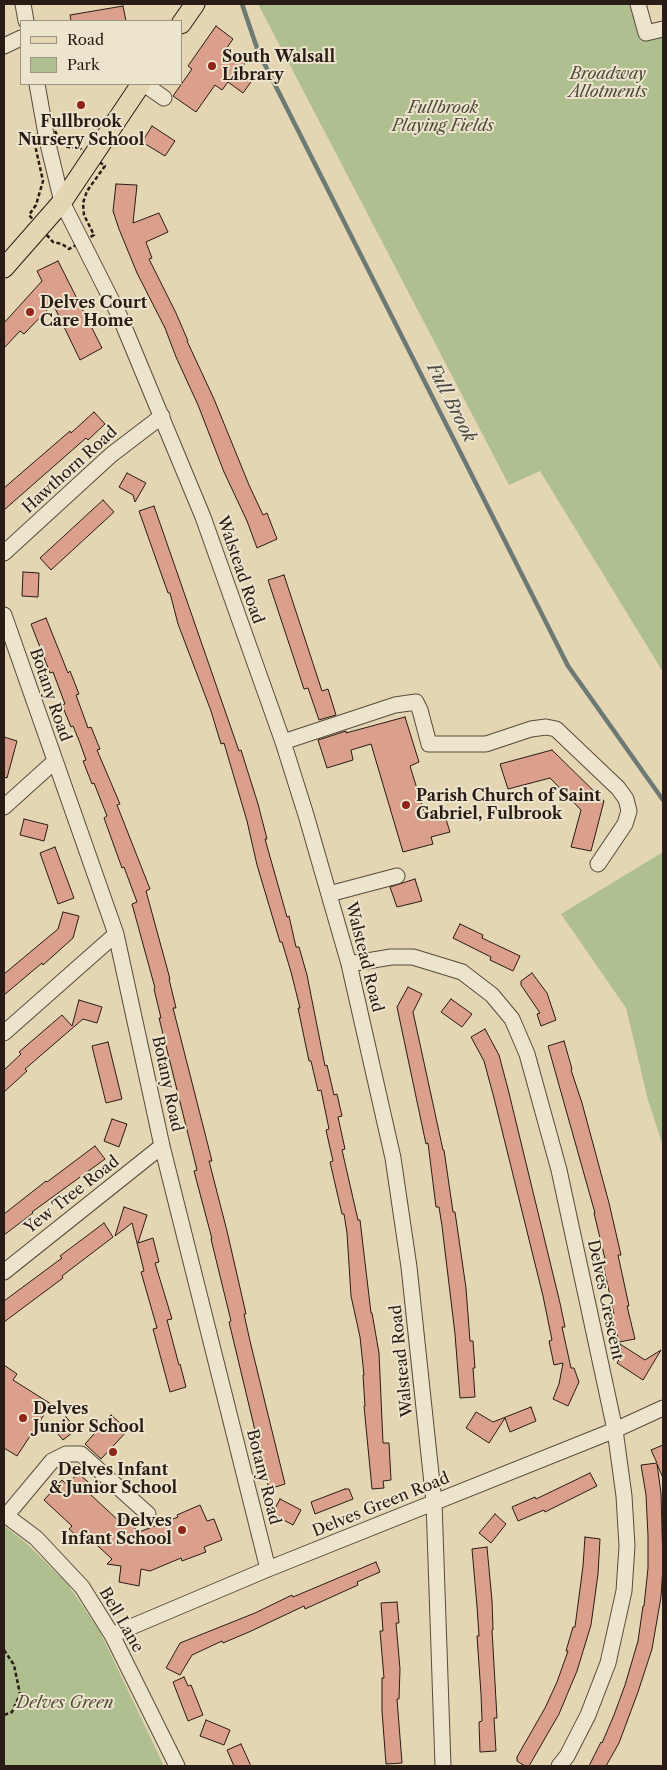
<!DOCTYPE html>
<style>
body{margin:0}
#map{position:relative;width:667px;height:1770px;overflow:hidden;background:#e4d6b2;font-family:"Libre Caslon Text",serif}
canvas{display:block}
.frame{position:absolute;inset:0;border:5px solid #291b15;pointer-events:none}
.legend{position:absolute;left:20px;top:20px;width:162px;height:65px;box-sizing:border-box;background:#ede4cd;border:1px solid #9f9483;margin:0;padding:6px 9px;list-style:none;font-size:15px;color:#291b15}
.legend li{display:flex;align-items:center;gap:10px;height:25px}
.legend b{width:25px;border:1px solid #9f9483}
</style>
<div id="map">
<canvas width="667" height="1770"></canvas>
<div class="frame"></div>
<ul class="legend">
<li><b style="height:6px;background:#e4d6b2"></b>Road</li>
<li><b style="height:14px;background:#afbf90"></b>Park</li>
</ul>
</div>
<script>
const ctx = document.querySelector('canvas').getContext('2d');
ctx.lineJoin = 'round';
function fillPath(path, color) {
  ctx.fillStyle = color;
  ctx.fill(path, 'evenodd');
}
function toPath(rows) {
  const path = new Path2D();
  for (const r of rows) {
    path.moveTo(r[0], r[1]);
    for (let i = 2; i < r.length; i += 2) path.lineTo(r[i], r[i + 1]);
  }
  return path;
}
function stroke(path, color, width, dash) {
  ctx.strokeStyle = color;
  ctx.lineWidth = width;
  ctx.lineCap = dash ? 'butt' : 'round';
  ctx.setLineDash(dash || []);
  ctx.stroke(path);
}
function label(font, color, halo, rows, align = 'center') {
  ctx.font = font + ' "Libre Caslon Text",serif';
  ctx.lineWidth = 4;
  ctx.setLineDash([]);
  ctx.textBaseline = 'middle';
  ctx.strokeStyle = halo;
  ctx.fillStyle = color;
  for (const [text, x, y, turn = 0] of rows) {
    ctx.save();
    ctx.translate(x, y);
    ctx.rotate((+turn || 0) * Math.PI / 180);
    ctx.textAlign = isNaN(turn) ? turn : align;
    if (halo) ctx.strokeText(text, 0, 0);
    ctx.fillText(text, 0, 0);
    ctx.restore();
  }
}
fillPath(toPath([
 [258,4,516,4,518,5,524,4,634,4,645,41,663,34,663,672,540,471,509,485],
 [663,852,663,1146,648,1100,626,1008,561,914],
 [4,1526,25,1542,67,1583,100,1632,164,1766,4,1766]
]), '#afbf90');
stroke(toPath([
 [242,4,258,51,568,666,663,800]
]), '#6c7974', 4.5);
const building = toPath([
 [123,6,126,21,71,21,70,15,123,6],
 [216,26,233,39,226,49,245,63,240,70,253,79,243,93,228,82,222,90,215,85,196,112,173,96,192,69,188,66,216,26],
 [152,126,175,141,165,156,142,142,152,126],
 [116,184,137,185,133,223,159,213,168,232,146,242,152,258,149,259,176,313,188,341,187,341,214,399,249,485,263,515,267,513,277,539,257,548,247,521,224,472,198,405,176,357,165,328,137,273,119,229,113,211,116,184],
 [58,261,102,348,80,360,53,304,24,334,20,331,4,348,4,323,42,281,37,271,58,261],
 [94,412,105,424,88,440,86,438,4,510,4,488,70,431,71,433,94,412],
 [127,473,146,483,135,502,133,495,119,487,127,473],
 [103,500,114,512,51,570,40,558,103,500],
 [154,506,239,751,241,750,258,804,267,839,265,839,287,917,289,916,296,947,299,947,307,975,325,1066,327,1065,334,1095,337,1094,342,1116,338,1117,345,1149,342,1150,358,1220,360,1220,371,1313,372,1313,379,1353,383,1443,389,1443,391,1480,383,1481,384,1488,372,1489,364,1406,365,1406,363,1375,364,1375,360,1337,351,1296,347,1233,344,1214,342,1214,330,1162,333,1161,326,1130,329,1129,321,1090,318,1091,311,1061,309,1061,298,1008,300,1008,291,972,282,942,280,942,257,865,247,821,224,743,221,744,211,711,178,624,170,593,168,593,139,511,154,506],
 [23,572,39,573,38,597,22,596,23,572],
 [284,575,322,691,328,689,336,715,319,720,308,688,304,689,268,580,284,575],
 [46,618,68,673,70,671,79,694,76,695,88,728,91,727,100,749,97,750,120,804,117,805,150,889,146,891,170,979,169,979,176,1008,173,1008,212,1161,209,1161,227,1231,246,1314,244,1314,250,1341,285,1484,269,1489,236,1351,229,1322,231,1321,211,1239,212,1239,194,1171,197,1170,159,1018,161,1018,154,989,155,988,132,904,137,902,124,867,122,868,104,818,107,816,94,783,92,784,83,761,86,760,80,743,73,726,71,727,62,705,65,704,53,672,50,673,31,624,46,618],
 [405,717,419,762,410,766,426,818,444,813,450,832,431,837,433,844,403,852,371,744,351,750,353,760,327,768,318,740,346,731,346,733,405,717],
 [4,737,17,741,7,778,4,777,4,737],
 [552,750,604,801,591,851,571,847,581,810,550,778,508,789,500,764,552,750],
 [24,819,48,825,44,841,20,835,24,819],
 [55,847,74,898,58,904,40,853,55,847],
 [415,879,422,901,397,907,390,887,415,879],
 [63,912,79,916,73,938,43,965,42,963,4,995,4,974,58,929,63,912],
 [460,924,483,935,482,938,520,956,513,971,490,960,491,957,453,938,460,924],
 [532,973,547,993,556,1020,541,1026,537,1014,540,1013,521,985,521,981,532,973],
 [408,987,422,994,413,1012,443,1150,444,1150,453,1212,455,1212,466,1288,470,1341,473,1341,475,1368,473,1368,475,1397,460,1398,455,1334,442,1226,439,1207,436,1207,428,1143,426,1144,397,1007,408,987],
 [451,999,472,1014,462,1027,441,1012,451,999],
 [79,1000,102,1007,97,1023,83,1019,25,1069,27,1071,4,1092,4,1070,21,1054,19,1052,62,1015,72,1026,79,1000],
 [485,1029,499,1055,508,1089,560,1303,565,1327,562,1327,571,1368,574,1368,579,1382,568,1406,553,1399,559,1384,563,1363,554,1365,549,1341,552,1340,543,1296,494,1098,484,1061,471,1037,485,1029],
 [564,1041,572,1069,571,1070,582,1103,609,1203,621,1255,618,1255,629,1306,627,1306,635,1339,619,1342,612,1314,614,1314,603,1264,606,1263,594,1213,595,1213,548,1046,564,1041],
 [108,1042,122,1099,106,1103,92,1046,108,1042],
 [112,1119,127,1124,119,1147,104,1141,112,1119],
 [95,1146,105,1159,32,1212,33,1213,4,1235,4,1214,46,1181,47,1182,95,1146],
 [124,1207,147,1215,138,1243,153,1238,159,1262,155,1263,172,1319,167,1320,179,1365,180,1364,186,1387,170,1392,153,1329,157,1328,141,1272,144,1271,132,1223,115,1236,124,1207],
 [104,1223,113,1237,62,1276,63,1278,4,1322,4,1301,62,1258,60,1256,104,1223],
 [620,1344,645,1360,661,1350,643,1380,617,1363,622,1355,620,1344],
 [4,1365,17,1374,13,1380,51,1404,17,1456,4,1448,4,1365],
 [531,1407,536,1421,510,1432,505,1418,489,1443,466,1428,476,1412,493,1422,531,1407],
 [111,1415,128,1430,101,1459,85,1444,111,1415],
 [66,1417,77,1429,63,1440,53,1428,66,1417],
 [663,1445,663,1478,657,1464,661,1493,663,1566,661,1597,652,1649,638,1692,619,1743,606,1766,589,1766,601,1742,602,1743,614,1715,625,1685,638,1641,643,1606,644,1606,648,1568,648,1536,646,1495,641,1465,657,1463,651,1450,663,1445],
 [78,1473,96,1489,91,1495,120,1522,124,1518,139,1532,178,1517,177,1515,200,1505,207,1521,214,1519,222,1540,204,1547,206,1552,182,1561,181,1558,150,1571,141,1569,139,1586,119,1582,121,1566,107,1564,112,1559,85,1534,80,1539,69,1529,72,1526,44,1500,62,1480,67,1485,78,1473],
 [590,1473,597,1486,545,1512,544,1510,518,1521,512,1507,535,1497,536,1499,590,1473],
 [345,1489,349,1489,353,1499,315,1514,311,1502,345,1489],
 [280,1499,301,1510,293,1525,272,1514,280,1499],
 [495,1514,506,1524,491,1543,479,1533,495,1514],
 [585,1537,600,1539,598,1574,591,1625,577,1671,559,1714,529,1766,525,1766,517,1761,517,1757,545,1708,557,1682,568,1651,566,1651,573,1627,575,1627,583,1566,585,1537],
 [487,1547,492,1601,493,1630,492,1630,497,1718,494,1718,496,1751,480,1752,479,1722,482,1721,481,1694,477,1636,479,1636,477,1606,472,1549,487,1547],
 [376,1562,380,1572,357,1582,358,1585,305,1609,304,1606,249,1632,223,1643,222,1641,192,1655,180,1675,166,1668,180,1643,255,1613,292,1595,293,1597,376,1562],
 [397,1602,399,1623,396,1623,400,1669,399,1699,397,1699,402,1763,386,1764,382,1711,382,1678,384,1678,380,1631,383,1631,381,1603,397,1602],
 [184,1677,188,1686,191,1685,203,1715,188,1721,173,1682,184,1677],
 [206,1720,230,1730,224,1745,200,1736,206,1720],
 [241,1744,251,1766,234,1766,227,1750,241,1744]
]);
fillPath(building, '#daa08b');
stroke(building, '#291b15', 1);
const minor = toPath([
 [23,4,26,21],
 [638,4,646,33,663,29],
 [4,46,21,38],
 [37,84,47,140,62,202,120,317,203,517,283,742,306,815,349,964,393,1158,409,1267,434,1502,443,1766],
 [144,84,164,98],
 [4,553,111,455,162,416],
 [4,615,116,934,162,1146,268,1569],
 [283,742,395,705,416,702,420,710,429,744,486,744,531,729,546,727,556,729,618,788,626,799,629,811,625,824,598,864],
 [4,807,55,761],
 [329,894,397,876],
 [349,964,391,957,413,957,462,972,492,995,512,1019,527,1054,559,1170,615,1430,624,1496,627,1546,624,1591,608,1663,588,1715,567,1756,559,1766],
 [4,1033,116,934],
 [4,1272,162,1146],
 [4,1514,36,1538,82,1587,112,1635,177,1766],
 [6,1516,52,1461,66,1454,81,1454,148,1514],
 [112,1635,268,1569,615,1430,663,1408]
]);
const major = toPath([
 [181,24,195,4],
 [4,268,62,202,141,84]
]);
stroke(minor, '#584a3c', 17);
stroke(major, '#291b15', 21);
stroke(toPath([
 [55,131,59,139,65,146,71,148,77,146,105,166,87,191,83,203,84,215,94,235,69,249,62,244,53,242,29,215,36,205,43,181,33,136,55,131],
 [4,1650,14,1665,20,1694,12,1712,4,1715]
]), '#291b15', 2.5, [4, 2.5]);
stroke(minor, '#ede4cd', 15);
stroke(major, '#e4d6b2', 19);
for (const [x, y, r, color] of [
 [212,66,5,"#8f2418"],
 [81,105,5,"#8f2418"],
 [30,312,5,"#8f2418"],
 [406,805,5,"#8f2418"],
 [23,1418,5,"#8f2418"],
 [113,1452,5,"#8f2418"],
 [182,1530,5,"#8f2418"]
]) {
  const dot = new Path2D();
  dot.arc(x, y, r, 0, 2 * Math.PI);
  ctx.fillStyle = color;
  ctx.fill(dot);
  stroke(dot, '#ede4cd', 2);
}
label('bold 16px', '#291b15', '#ede4cd', [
 ["South Walsall",222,57],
 ["Library",222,75],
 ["Fullbrook",81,122,"center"],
 ["Nursery School",81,140,"center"],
 ["Delves Court",40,303],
 ["Care Home",40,321],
 ["Parish Church of Saint",416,796],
 ["Gabriel, Fulbrook",416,814],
 ["Delves",33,1409],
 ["Junior School",33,1427],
 ["Delves Infant",113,1470,"center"],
 ["& Junior School",113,1488,"center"],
 ["Delves",172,1521,"right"],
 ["Infant School",172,1539,"right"]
], 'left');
label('italic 16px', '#514c3a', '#ede4cd', [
 ["Broadway",608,74],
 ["Allotments",608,92],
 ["Fullbrook",443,108],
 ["Playing Fields",443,126],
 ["Delves Green",65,1703]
]);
label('16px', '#291b15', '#ede4cd', [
 ["Hawthorn Road",70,470,-42],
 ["Walstead Road",240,570,71],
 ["Botany Road",50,695,71],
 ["Walstead Road",364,957,76],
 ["Botany Road",167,1084,78],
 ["Yew Tree Road",72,1195,-38],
 ["Delves Crescent",605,1300,78],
 ["Walstead Road",402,1361,-96],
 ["Botany Road",263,1477,76],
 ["Delves Green Road",381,1505,-22],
 ["Bell Lane",121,1620,60]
]);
label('italic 18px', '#4a4a45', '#ede4cd', [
 ["Full Brook",451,403,63]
]);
</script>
